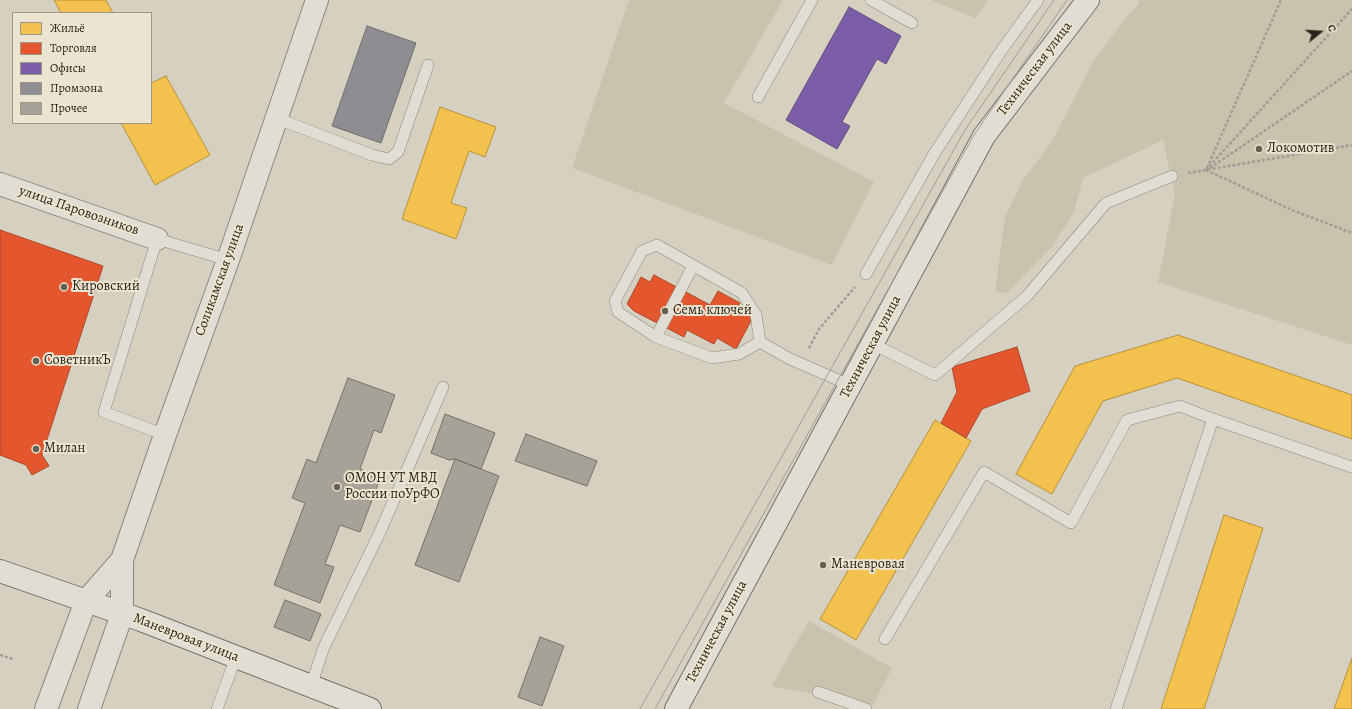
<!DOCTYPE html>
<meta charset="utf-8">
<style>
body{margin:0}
#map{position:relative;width:1352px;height:709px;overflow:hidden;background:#d6d0c0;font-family:Alegreya,serif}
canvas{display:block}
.legend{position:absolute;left:12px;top:12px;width:140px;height:112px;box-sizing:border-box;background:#eae4d0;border:1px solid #9e9687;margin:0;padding:5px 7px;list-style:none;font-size:12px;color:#2d2219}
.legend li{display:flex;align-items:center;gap:8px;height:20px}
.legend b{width:20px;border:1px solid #9e9687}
.north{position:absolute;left:1300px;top:12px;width:40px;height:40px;-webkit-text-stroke:3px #eae4d0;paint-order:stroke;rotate:72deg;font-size:11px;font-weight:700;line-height:16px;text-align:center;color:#2d2219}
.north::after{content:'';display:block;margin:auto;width:14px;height:18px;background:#2d2219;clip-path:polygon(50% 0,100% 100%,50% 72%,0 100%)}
</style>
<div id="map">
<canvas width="1352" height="709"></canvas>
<ul class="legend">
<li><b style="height:11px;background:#f2c14e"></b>Жильё</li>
<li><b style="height:11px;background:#e4572e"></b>Торговля</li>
<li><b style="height:11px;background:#7b5ea7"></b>Офисы</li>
<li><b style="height:11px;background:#8d8d92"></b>Промзона</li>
<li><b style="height:11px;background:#a7a297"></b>Прочее</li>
</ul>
<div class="north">С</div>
</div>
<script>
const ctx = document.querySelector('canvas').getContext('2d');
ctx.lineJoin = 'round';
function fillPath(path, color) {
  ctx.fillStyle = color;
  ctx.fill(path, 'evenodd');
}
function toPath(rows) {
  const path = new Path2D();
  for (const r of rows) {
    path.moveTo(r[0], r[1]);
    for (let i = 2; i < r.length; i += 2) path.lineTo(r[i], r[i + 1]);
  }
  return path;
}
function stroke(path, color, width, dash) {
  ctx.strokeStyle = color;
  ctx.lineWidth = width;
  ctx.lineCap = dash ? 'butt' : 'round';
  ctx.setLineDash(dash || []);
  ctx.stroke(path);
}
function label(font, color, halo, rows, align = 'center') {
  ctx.font = font + ' Alegreya,serif';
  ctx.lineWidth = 4;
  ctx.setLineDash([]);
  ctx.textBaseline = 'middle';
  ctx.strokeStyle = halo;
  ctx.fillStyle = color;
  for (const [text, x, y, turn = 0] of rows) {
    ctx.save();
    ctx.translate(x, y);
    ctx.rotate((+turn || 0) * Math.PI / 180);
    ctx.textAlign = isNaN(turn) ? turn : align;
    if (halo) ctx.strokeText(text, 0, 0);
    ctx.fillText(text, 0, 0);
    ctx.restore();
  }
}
fillPath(toPath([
 [629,0,783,0,724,103,874,182,832,265,572,168],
 [931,0,988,0,975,18],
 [1138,0,1352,0,1352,345,1158,282,1175,194,1163,140,1083,178,1074,212,1052,247,1007,293,995,292,1005,217,1023,180,1051,143,1092,63,1129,14,1139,4],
 [809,621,892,668,873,705,771,686]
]), '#cac2ac');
const homes = toPath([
 [54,0,106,0,113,13,61,13,54,0],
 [166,76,210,155,155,185,121,123,151,123,151,83,166,76],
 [440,107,496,127,485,157,469,151,451,203,467,208,456,239,402,219,440,107],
 [1178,335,1352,395,1352,439,1177,378,1103,401,1052,494,1016,474,1075,366,1178,335],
 [935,420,971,441,856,640,820,619,935,420],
 [1224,515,1263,528,1204,709,1161,709,1224,515],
 [1352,658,1352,709,1334,709,1352,658]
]);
fillPath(homes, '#f2c14e');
stroke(homes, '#b7913e', 1);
const shops = toPath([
 [0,230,103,266,42,455,49,466,32,475,26,465,0,455,0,230],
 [654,275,710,305,718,291,740,303,737,308,753,317,736,349,717,338,714,344,687,330,684,337,634,311,627,304,641,277,650,282,654,275],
 [1017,347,1030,391,982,409,966,438,941,423,957,392,952,367,1017,347]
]);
fillPath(shops, '#e4572e');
stroke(shops, '#ad4728', 1);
const offices = toPath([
 [849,7,901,36,886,64,877,59,842,122,850,126,837,149,786,120,849,7]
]);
fillPath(offices, '#7b5ea7');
stroke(offices, '#644c7c', 1);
const industry = toPath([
 [367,26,416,43,381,143,332,126,367,26]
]);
fillPath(industry, '#8d8d92');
stroke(industry, '#706d6e', 1);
const building = toPath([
 [348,378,395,395,381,433,374,430,360,469,381,476,360,532,340,525,325,564,334,567,320,603,274,585,305,503,292,498,307,459,316,463,348,378],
 [445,414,495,433,481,469,455,459,449,460,431,453,445,414],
 [526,434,597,461,587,486,515,461,526,434],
 [455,459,499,476,459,582,415,565,455,459],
 [285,600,321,614,310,641,274,627,285,600],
 [540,637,564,646,542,706,518,697,540,637]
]);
fillPath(building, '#a7a297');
stroke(building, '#767168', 1);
const lane = toPath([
 [871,0,912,23],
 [758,97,812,0],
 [276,118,372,155,389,159,398,152,428,65],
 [866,274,934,154,1001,51,1038,0],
 [656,337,693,266],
 [760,342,739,354,712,358,656,337,618,312,615,301,642,251,657,245,742,293,756,315,760,342,790,359,850,385],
 [873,344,935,375,1027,296,1106,203,1172,176],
 [1213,419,1352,467],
 [165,435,104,412,157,239,228,260],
 [885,639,984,472,1071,523,1127,420,1180,406,1213,419,1116,709],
 [311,686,324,647,380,532,443,387],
 [818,692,866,709],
 [217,709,236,657]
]);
const street = toPath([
 [0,184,157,239],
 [46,709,86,601,122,560],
 [89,709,122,614,122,560,165,435,228,260,317,0]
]);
const secondary = toPath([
 [0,571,141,620,370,709],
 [676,709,984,136,1088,0]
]);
stroke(lane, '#8d887e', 12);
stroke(street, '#8d887e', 24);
stroke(secondary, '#767168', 24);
stroke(toPath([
 [1207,168,1281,0],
 [1210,168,1352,71],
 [1206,170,1352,9],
 [1206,170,1292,210,1352,233],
 [1188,173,1352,145],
 [809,348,819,329,855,287],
 [0,655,13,659]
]), '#a09d96', 2.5, [3, 2]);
stroke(lane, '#e0ddd4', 11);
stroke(street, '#e0ddd4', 22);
stroke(secondary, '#e0ddd4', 22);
stroke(toPath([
 [640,709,965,130,1054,0],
 [655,709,974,135,1067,0]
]), '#a09d96', 1);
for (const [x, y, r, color] of [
 [1259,149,4,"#685f53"],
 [64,287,4,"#685f53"],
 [665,311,4,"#685f53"],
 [36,361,4,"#685f53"],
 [36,449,4,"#685f53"],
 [337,487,4,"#685f53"],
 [823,565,4,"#685f53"]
]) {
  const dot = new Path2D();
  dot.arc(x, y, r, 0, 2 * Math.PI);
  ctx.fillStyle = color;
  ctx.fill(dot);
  stroke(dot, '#eae4d0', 1.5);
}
label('14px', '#2d2219', '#eae4d0', [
 ["Техническая улица",1035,69,-53],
 ["улица Паровозников",79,211,19],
 ["Соликамская улица",220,280,-70],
 ["Техническая улица",871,347,-62],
 ["Техническая улица",717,632,-62],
 ["Маневровая улица",186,638,21]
]);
label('14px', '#2d2219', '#eae4d0', [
 ["Локомотив",1267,149],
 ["Кировский",72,287],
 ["Семь ключей",673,311],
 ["СоветникЪ",44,361],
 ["Милан",44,449],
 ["ОМОН УТ МВД",345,479],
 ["России поУрФО",345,495],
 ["Маневровая",831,565]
], 'left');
</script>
